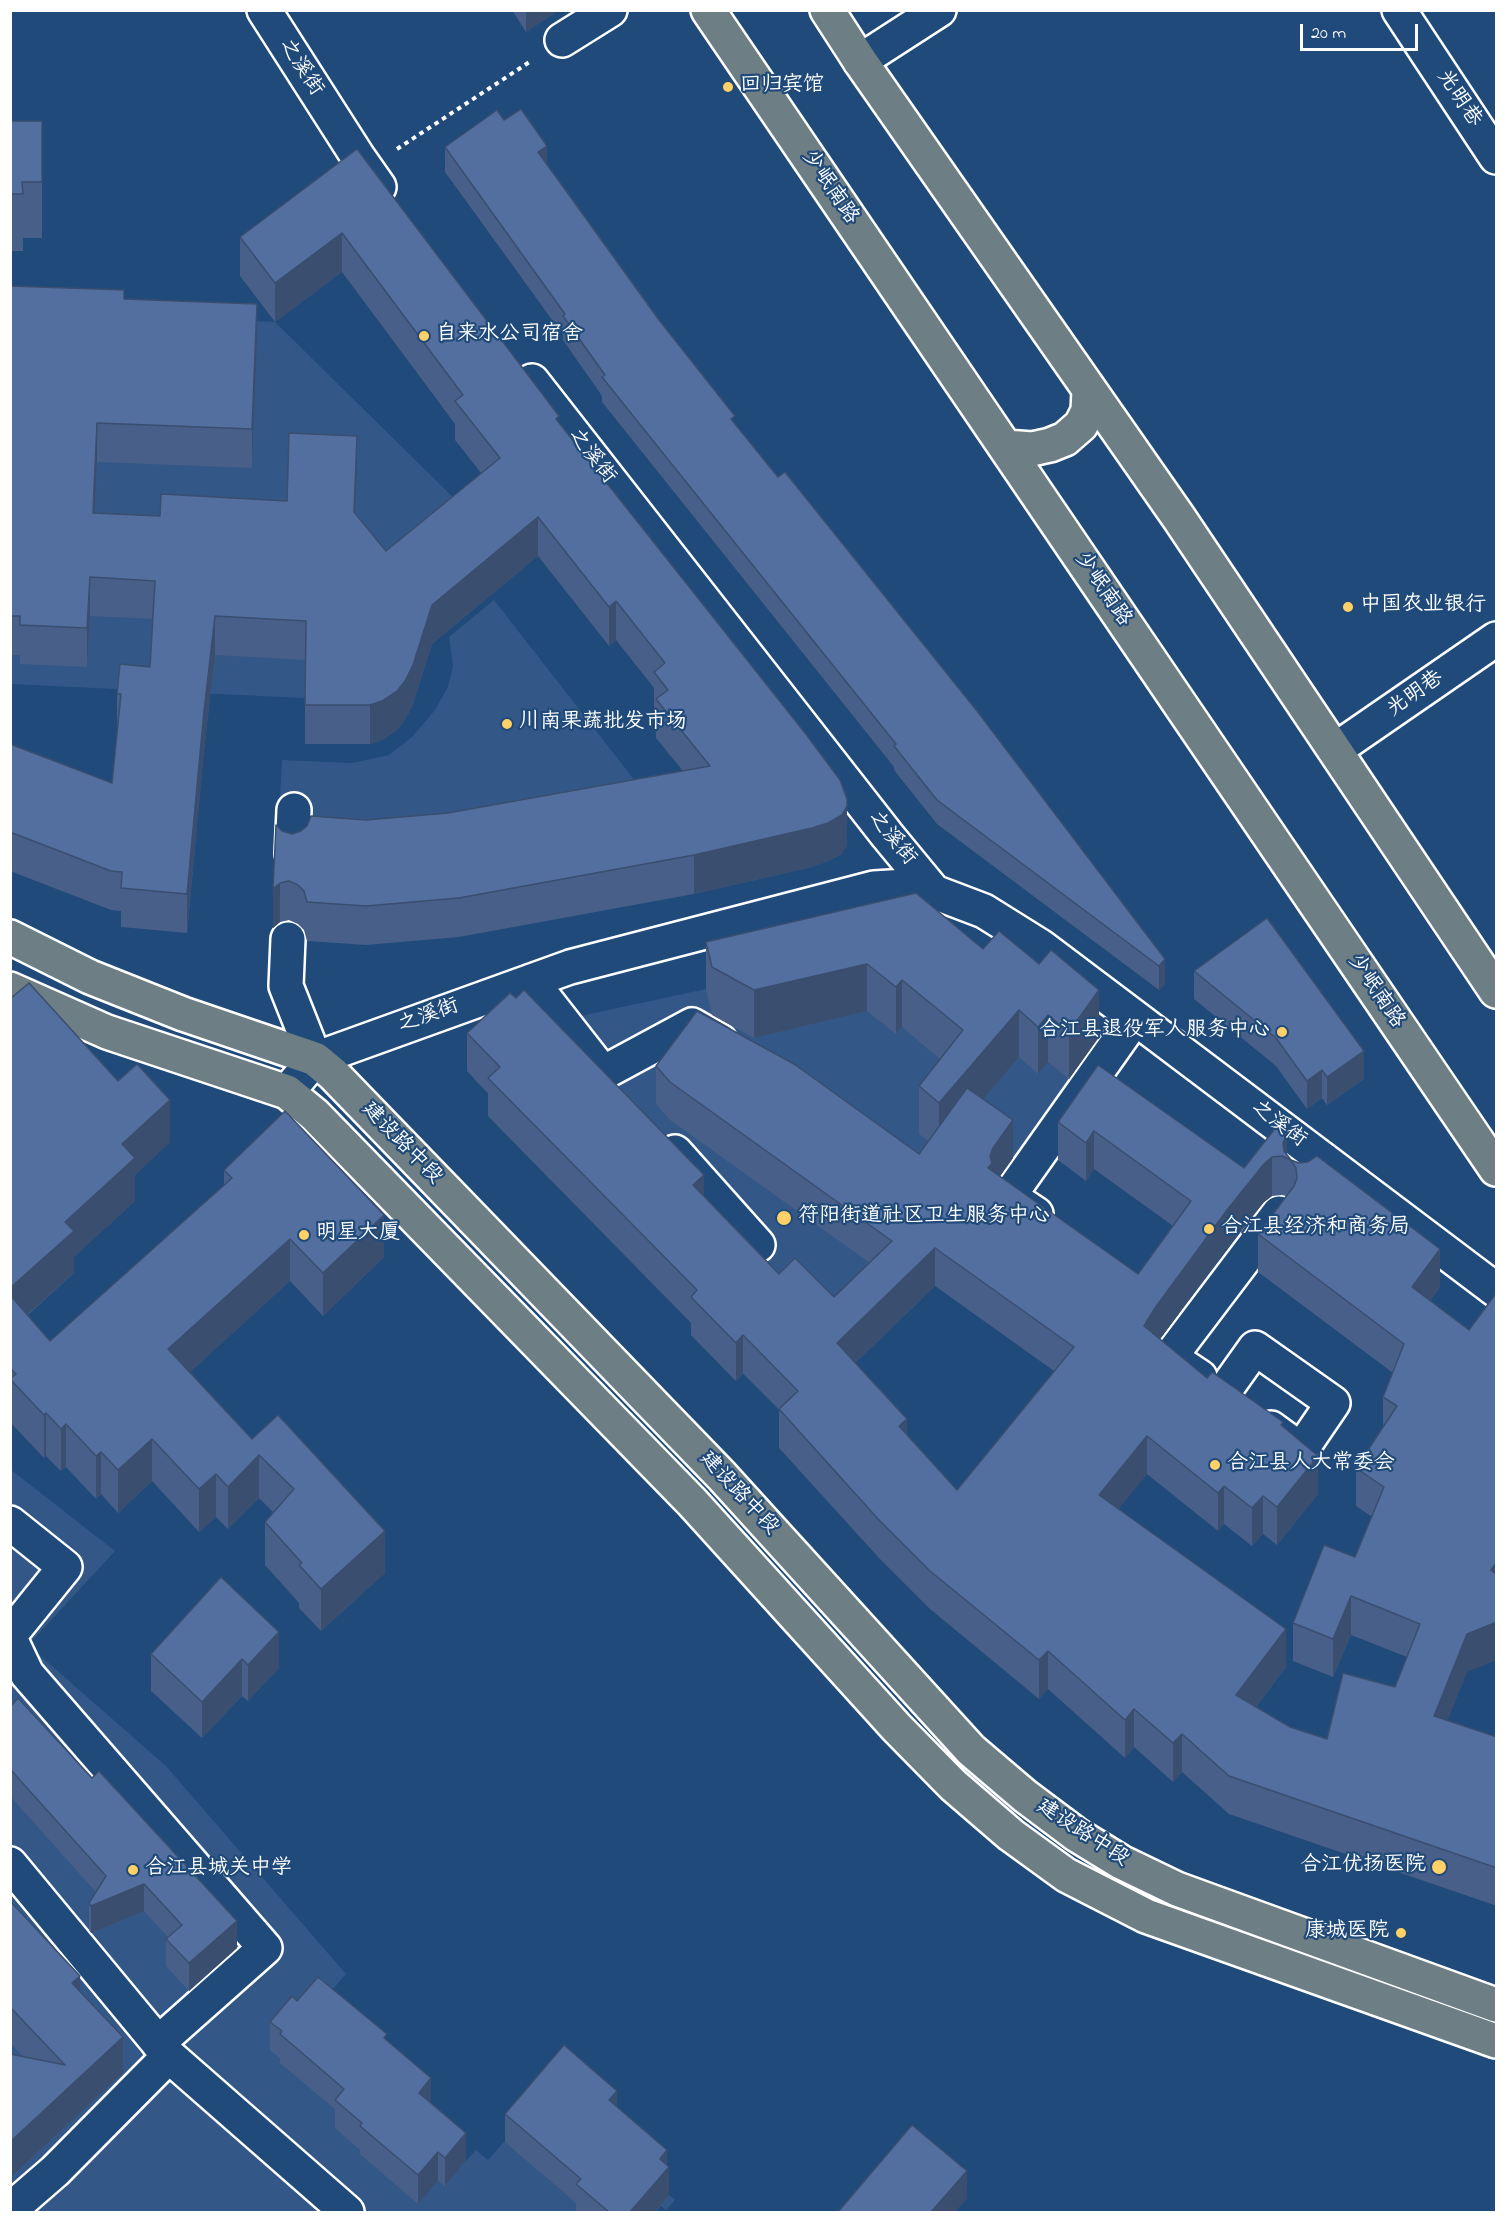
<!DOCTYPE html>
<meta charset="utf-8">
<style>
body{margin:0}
#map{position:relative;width:1507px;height:2223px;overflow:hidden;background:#1f4a7a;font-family:"Indie Flower",sans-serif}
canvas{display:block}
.frame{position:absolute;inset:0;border:12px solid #fff;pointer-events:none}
.scale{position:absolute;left:1300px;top:24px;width:118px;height:27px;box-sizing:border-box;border:3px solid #fff;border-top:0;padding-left:8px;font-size:18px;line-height:21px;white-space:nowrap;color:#fff;-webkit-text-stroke:4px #1f4a7a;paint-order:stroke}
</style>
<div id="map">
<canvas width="1507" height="2223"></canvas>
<div class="frame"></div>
<div class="scale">20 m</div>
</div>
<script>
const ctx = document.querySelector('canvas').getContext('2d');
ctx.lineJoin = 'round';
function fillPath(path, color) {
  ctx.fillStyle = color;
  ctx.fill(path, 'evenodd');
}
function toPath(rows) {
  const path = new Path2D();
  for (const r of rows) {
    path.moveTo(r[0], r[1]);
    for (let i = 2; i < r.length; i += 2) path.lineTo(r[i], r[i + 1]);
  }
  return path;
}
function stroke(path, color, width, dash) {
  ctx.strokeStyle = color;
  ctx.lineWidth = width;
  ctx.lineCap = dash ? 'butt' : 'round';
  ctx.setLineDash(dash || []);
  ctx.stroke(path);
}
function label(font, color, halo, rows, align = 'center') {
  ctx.font = font + ' "Indie Flower","LXGW WenKai TC",sans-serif';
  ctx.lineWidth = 4.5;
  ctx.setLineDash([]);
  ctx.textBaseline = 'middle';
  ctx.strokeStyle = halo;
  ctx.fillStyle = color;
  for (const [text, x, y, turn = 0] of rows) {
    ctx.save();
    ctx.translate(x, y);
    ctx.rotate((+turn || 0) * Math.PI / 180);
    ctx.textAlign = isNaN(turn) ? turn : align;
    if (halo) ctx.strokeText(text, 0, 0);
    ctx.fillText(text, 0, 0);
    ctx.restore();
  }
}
fillPath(toPath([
 [10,310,275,322,474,518,386,702,11,684],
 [494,600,661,814,277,853,282,760,352,763,389,755,412,737,435,710,448,687,453,666,449,637],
 [893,945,1051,997,1110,1046,1019,1163,921,1300,792,1423,743,1374,736,1381,691,1335,697,1328,488,1116,499,1105,473,1078,524,1028,706,989],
 [10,1469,115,1551,28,1645,166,1766,346,1974,319,2005,466,2161,476,2150,488,2160,564,2074,660,2187,675,2200,666,2210,661,2206,655,2212,11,2212]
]), '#335887');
const minor = toPath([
 [264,10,358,157,379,187],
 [1399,10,1496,157],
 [562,40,610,10],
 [860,61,939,10],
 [532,381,887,835,934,892],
 [1335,750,1496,639],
 [292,854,294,810],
 [288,939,286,986,315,1059],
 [531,981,603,1073,692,1025,720,1041],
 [287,1092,315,1059,570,967,874,888,906,886,934,892,984,911,1040,946,1496,1290],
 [675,1152,758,1245],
 [1036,1214,1009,1196,1135,1018],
 [1200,1377,1170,1357,1279,1213],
 [1223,1393,1255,1348,1333,1403,1301,1450,1271,1428],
 [10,1523,65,1567,10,1635],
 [10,1638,27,1674,265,1948,158,2043],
 [10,1864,169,2056,347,2212],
 [10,2210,55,2171,169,2056]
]);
const major = toPath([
 [708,10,1496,1169],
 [827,10,860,61,1179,518,1496,991],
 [1006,447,1032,449,1050,445,1065,439,1081,425,1088,411,1089,390],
 [10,937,90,977,183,1014,315,1059,333,1074,721,1475,971,1750,1025,1796,1077,1835,1121,1862,1177,1889,1496,2005],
 [10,989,107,1032,287,1092,315,1115,692,1502,897,1728,953,1785,1011,1835,1066,1875,1146,1916,1496,2041]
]);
stroke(minor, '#fff', 38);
stroke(major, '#fff', 38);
stroke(toPath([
 [397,149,531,61]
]), '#fff', 4, [4.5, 4.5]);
stroke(minor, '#1f4a7a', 33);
stroke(major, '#6d7e84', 33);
fillPath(toPath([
 [512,10,559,10,526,32],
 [10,121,42,121,42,238,23,238,23,251,10,251],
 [445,147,547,164,735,424,1165,959,1165,984,1159,990,937,824,894,770,894,767,602,402,602,396,563,340,563,335,445,172],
 [357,149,559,423,847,845,842,854,828,861,812,867,694,894,459,937,366,945,307,941,304,930,298,924,289,920,280,922,273,928,282,831,292,834,366,820,448,813,683,771,656,738,656,713,654,711,654,688,616,640,609,646,538,556,432,644,413,704,405,720,397,730,382,740,370,744,305,744,305,660,215,655,204,750,187,933,121,927,121,911,111,910,10,871,10,744,112,783,117,733,117,694,150,667,153,619,90,616,87,667,20,664,20,655,10,655,10,286,124,299,257,343,252,468,97,462,95,513,160,516,287,501,357,475,356,514,386,551,481,473,455,440,455,424,342,272,275,322,240,276,240,237],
 [706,942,983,949,1099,1037,1069,1079,1048,1062,1038,1074,1019,1057,983,1099,1013,1158,1000,1176,1138,1274,1173,1226,1094,1169,1086,1181,1058,1160,1058,1122,1244,1168,1277,1126,1287,1155,1291,1160,1440,1287,1430,1301,1467,1672,1447,1720,1497,1737,1497,1906,1229,1814,1182,1772,1173,1782,1134,1747,1125,1758,1048,1689,1039,1699,930,1609,879,1558,779,1448,779,1409,743,1373,736,1381,691,1335,691,1323,488,1116,488,1093,467,1071,467,1033,704,1196,779,1274,834,1297,870,1263,670,1120,656,1104,656,1066,919,1154,928,1141,919,1134,919,1086,940,1059,902,1027,896,1034,867,1011,754,1038,712,1015,706,989],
 [1282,1195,1286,1196,1258,1234,1258,1272,1393,1373,1383,1397,1383,1427,1356,1468,1356,1506,1372,1517,1355,1557,1293,1623,1293,1661,1333,1677,1351,1635,1407,1657,1395,1687,1327,1739,1290,1727,1256,1707,1286,1667,1118,1509,1147,1474,1218,1531,1224,1524,1252,1546,1263,1534,1277,1545,1318,1494,1283,1427,1207,1378,1160,1339,1227,1248,1264,1202,1272,1196],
 [935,1286,1054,1371,957,1490,907,1435,855,1363],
 [1194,971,1364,1079,1327,1105,1322,1098,1307,1109,1276,1066,1194,999],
 [10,999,170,1142,135,1175,135,1201,74,1257,74,1273,28,1315,50,1341,224,1186,224,1170,384,1257,323,1316,290,1281,190,1372,252,1439,385,1573,321,1631,299,1608,299,1603,265,1565,265,1522,273,1512,259,1498,228,1529,216,1517,199,1532,152,1481,118,1513,101,1494,96,1499,66,1467,61,1471,46,1456,44,1458,10,1422],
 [221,1577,279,1668,248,1701,242,1696,202,1738,151,1691,151,1654],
 [10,1704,237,1948,189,1991,166,1966,166,1939,168,1937,144,1911,91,1933,89,1930,89,1903,96,1892,10,1796],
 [10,1901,80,1991,123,2073,10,2178,10,2054,23,2056,10,2043],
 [297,2001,387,2041,431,2104,466,2161,445,2186,438,2181,418,2204,360,2154,360,2150,335,2128,335,2109,280,2063,280,2058,270,2050,270,2022],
 [617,2107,667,2165,669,2195,655,2212,576,2212,576,2203,505,2142,505,2114]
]), '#475f89');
fillPath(toPath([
 [526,10,559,10,526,32],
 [547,146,547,170,538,152],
 [342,233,342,272,275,322,275,283],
 [257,304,257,343,252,468,252,429],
 [97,423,97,462,93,552,93,513],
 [357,436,357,475,354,551,354,512],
 [538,517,538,556,432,644,413,704,405,720,397,730,382,740,370,744,370,705,432,605],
 [90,577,90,616,87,667,87,628],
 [616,601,616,640,609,646,609,607],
 [215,616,215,655,204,750,187,933,187,894,204,711],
 [847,799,847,845,842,854,828,861,812,867,694,894,694,855],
 [280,883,280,922,273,928,273,889],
 [1165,959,1165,984,1159,990,1159,966],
 [867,964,867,1011,754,1038,754,990],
 [902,980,902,1027,896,1034,896,987],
 [1099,990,1099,1037,1069,1079,1069,1032],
 [1019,1010,1019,1057,939,1151,939,1103],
 [1048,1015,1048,1062,1038,1074,1038,1027],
 [1364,1051,1364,1079,1327,1105,1327,1077],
 [1322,1070,1322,1098,1307,1109,1307,1081],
 [170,1100,170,1142,135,1175,135,1201,74,1257,74,1273,10,1330,10,1288,65,1222,122,1144],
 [1013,1120,1013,1158,993,1186,988,1168,990,1156,993,1148],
 [1094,1131,1094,1169,1086,1181,1086,1143],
 [1287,1134,1287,1159,1283,1157,1283,1143],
 [1272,1157,1272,1196,1264,1202,1227,1248,1155,1346,1144,1326,1155,1308,1227,1210,1264,1164],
 [704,1175,704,1213,693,1185],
 [384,1215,384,1257,323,1316,323,1273],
 [290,1239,290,1281,168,1392,168,1349],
 [935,1248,935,1286,837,1381,837,1343],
 [1440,1249,1440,1287,1412,1325,1412,1287],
 [743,1335,743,1373,736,1381,736,1343],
 [46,1413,46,1456,44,1458,44,1415],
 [907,1419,907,1457,899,1426],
 [66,1424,66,1467,61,1471,61,1429],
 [1147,1436,1147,1474,1099,1533,1099,1495],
 [152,1439,152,1481,118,1513,118,1470],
 [101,1452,101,1494,96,1499,96,1456],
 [259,1455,259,1498,228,1529,228,1487],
 [1318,1456,1318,1494,1277,1545,1277,1507],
 [216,1474,216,1517,199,1532,199,1489],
 [1224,1486,1224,1524,1218,1531,1218,1493],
 [1263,1496,1263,1534,1252,1546,1252,1508],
 [385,1531,385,1573,321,1631,321,1589],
 [1497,1562,1497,1600,1491,1570],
 [1351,1596,1351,1635,1333,1677,1333,1639],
 [1497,1622,1497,1660,1467,1672,1434,1754,1434,1716,1467,1634],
 [1286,1629,1286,1667,1236,1733,1236,1695],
 [279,1632,279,1668,248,1701,248,1665],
 [1048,1651,1048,1689,1039,1699,1039,1660],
 [242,1659,242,1696,202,1738,202,1702],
 [1134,1709,1134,1747,1125,1758,1125,1720],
 [1182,1734,1182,1772,1173,1782,1173,1743],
 [144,1884,144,1911,91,1933,91,1906],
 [237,1921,237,1948,189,1991,189,1963],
 [80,1976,80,2012,72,1983],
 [123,2037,123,2073,10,2178,10,2142],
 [431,2078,431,2107,419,2093],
 [617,2091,617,2119,609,2100],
 [466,2133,466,2161,445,2186,445,2158],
 [667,2150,667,2170,669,2167,669,2195,655,2212,630,2212,660,2159],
 [438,2152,438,2181,418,2204,418,2175],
 [967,2171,967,2199,955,2212,931,2212]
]), '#3a4e6f');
const building = toPath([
 [521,109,547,146,538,152,659,320,735,416,731,419,778,477,785,472,977,711,1165,959,1159,966,937,800,894,746,896,744,602,377,605,375,563,316,565,314,445,147,497,110,504,120,521,109],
 [10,121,42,121,42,182,22,182,23,194,10,194,10,121],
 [357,149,559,416,556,419,805,733,840,780,847,799,847,806,842,815,828,823,812,828,694,855,459,898,366,906,307,902,304,891,298,885,289,881,280,883,273,889,276,825,282,831,292,834,301,831,307,826,311,816,366,820,448,813,710,766,656,699,668,690,654,672,665,663,616,601,609,607,538,517,432,605,413,665,405,681,397,691,382,701,370,705,305,705,306,621,215,616,204,711,187,894,121,888,122,872,111,871,10,832,10,744,112,783,121,694,117,694,120,664,150,667,155,581,90,577,87,628,20,625,20,616,10,616,10,286,124,290,124,299,257,304,252,429,97,423,93,513,160,516,161,494,287,501,289,433,357,436,354,512,386,551,500,458,455,401,463,395,342,233,275,283,240,237,357,149],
 [916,893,983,949,999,931,1039,964,1051,950,1099,990,1069,1032,1048,1015,1038,1027,1019,1010,939,1103,919,1086,963,1030,902,980,896,987,867,964,754,990,712,967,706,942,916,893],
 [1267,918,1364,1051,1327,1077,1322,1070,1307,1081,1276,1038,1194,971,1267,918],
 [29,983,118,1081,137,1064,170,1100,122,1144,135,1158,65,1222,74,1231,10,1288,10,999,29,983],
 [524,990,704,1175,693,1185,779,1274,795,1258,834,1297,892,1241,670,1082,656,1066,697,1011,794,1064,919,1154,967,1088,1013,1120,993,1148,990,1156,992,1163,988,1168,1138,1274,1191,1201,1094,1131,1086,1143,1058,1122,1098,1065,1244,1168,1277,1126,1287,1134,1283,1143,1284,1151,1291,1160,1299,1163,1308,1162,1317,1156,1440,1249,1412,1287,1469,1330,1497,1292,1497,1562,1491,1570,1497,1575,1497,1622,1467,1634,1434,1716,1497,1737,1497,1868,1229,1776,1182,1734,1173,1743,1134,1709,1125,1720,1048,1651,1039,1660,930,1571,879,1520,779,1409,798,1391,743,1335,736,1343,691,1297,697,1290,488,1078,500,1067,467,1033,510,993,516,998,524,990],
 [1282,1156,1291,1160,1296,1168,1297,1178,1294,1186,1258,1234,1404,1344,1383,1397,1397,1406,1356,1468,1384,1487,1355,1557,1324,1545,1293,1623,1333,1639,1351,1596,1420,1624,1395,1687,1343,1673,1327,1739,1290,1727,1236,1695,1286,1629,1099,1495,1147,1436,1218,1493,1224,1486,1252,1508,1263,1496,1277,1507,1318,1456,1281,1425,1283,1422,1212,1372,1207,1378,1144,1326,1155,1308,1227,1210,1264,1164,1272,1157,1282,1156],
 [935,1248,1074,1347,957,1490,899,1426,907,1419,837,1343,935,1248],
 [285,1111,384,1215,323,1273,290,1239,168,1349,252,1439,278,1415,385,1531,321,1589,299,1565,302,1563,265,1522,294,1489,259,1455,228,1487,216,1474,199,1489,152,1439,118,1470,101,1452,96,1456,66,1424,61,1429,46,1413,44,1415,10,1379,16,1374,10,1368,10,1295,50,1341,232,1178,224,1170,285,1111],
 [221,1577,279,1632,248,1665,242,1659,202,1702,151,1654,221,1577],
 [18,1698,92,1778,99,1771,237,1921,189,1963,166,1939,182,1925,144,1884,91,1906,89,1903,106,1876,10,1769,10,1704,12,1705,18,1698],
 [10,1901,80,1976,72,1983,123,2037,10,2142,10,2054,65,2065,10,2007,10,1901],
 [318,1977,387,2034,384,2038,431,2078,419,2093,466,2133,445,2158,438,2152,418,2175,360,2126,362,2123,335,2100,344,2089,280,2034,282,2031,270,2022,292,1996,297,2001,318,1977],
 [564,2045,617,2091,609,2100,667,2150,660,2159,669,2167,630,2212,609,2212,576,2184,581,2179,505,2114,564,2045],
 [912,2125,967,2171,931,2212,838,2212,912,2125]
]);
fillPath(building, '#536f9f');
stroke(building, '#3a4e6f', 1.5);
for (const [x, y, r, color] of [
 [728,87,6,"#ffd166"],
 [424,336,6,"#ffd166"],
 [1348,607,6,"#ffd166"],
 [507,724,6,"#ffd166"],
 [1282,1032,6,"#ffd166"],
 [784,1218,8,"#ffd166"],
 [1209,1229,6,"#ffd166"],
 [304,1235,6,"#ffd166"],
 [1215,1465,6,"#ffd166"],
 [1439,1867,8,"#ffd166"],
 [133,1870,6,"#ffd166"],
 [1401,1933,6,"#ffd166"]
]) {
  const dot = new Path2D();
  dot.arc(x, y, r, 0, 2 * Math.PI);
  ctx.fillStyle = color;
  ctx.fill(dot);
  stroke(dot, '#1f4a7a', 2);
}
label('21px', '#fff', '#1f4a7a', [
 ["之溪街",300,68,57],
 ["光明巷",1458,99,56],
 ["少岷南路",829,188,56],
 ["之溪街",591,457,52],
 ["少岷南路",1102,590,56],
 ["光明巷",1416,695,-35],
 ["之溪街",891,839,51],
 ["少岷南路",1375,992,56],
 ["之溪街",429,1017,-20],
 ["之溪街",1278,1125,37],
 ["建设路中段",401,1144,46],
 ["建设路中段",738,1494,47],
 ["建设路中段",1082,1834,33]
]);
label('21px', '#fff', '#1f4a7a', [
 ["回归宾馆",740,87],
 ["自来水公司宿舍",436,336],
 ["中国农业银行",1360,607],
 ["川南果蔬批发市场",519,724],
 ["合江县退役军人服务中心",1270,1032,"right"],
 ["符阳街道社区卫生服务中心",798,1218],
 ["合江县经济和商务局",1221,1229],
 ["明星大厦",316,1235],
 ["合江县人大常委会",1227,1465],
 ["合江优扬医院",1426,1867,"right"],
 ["合江县城关中学",145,1870],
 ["康城医院",1389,1933,"right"]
], 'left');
</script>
